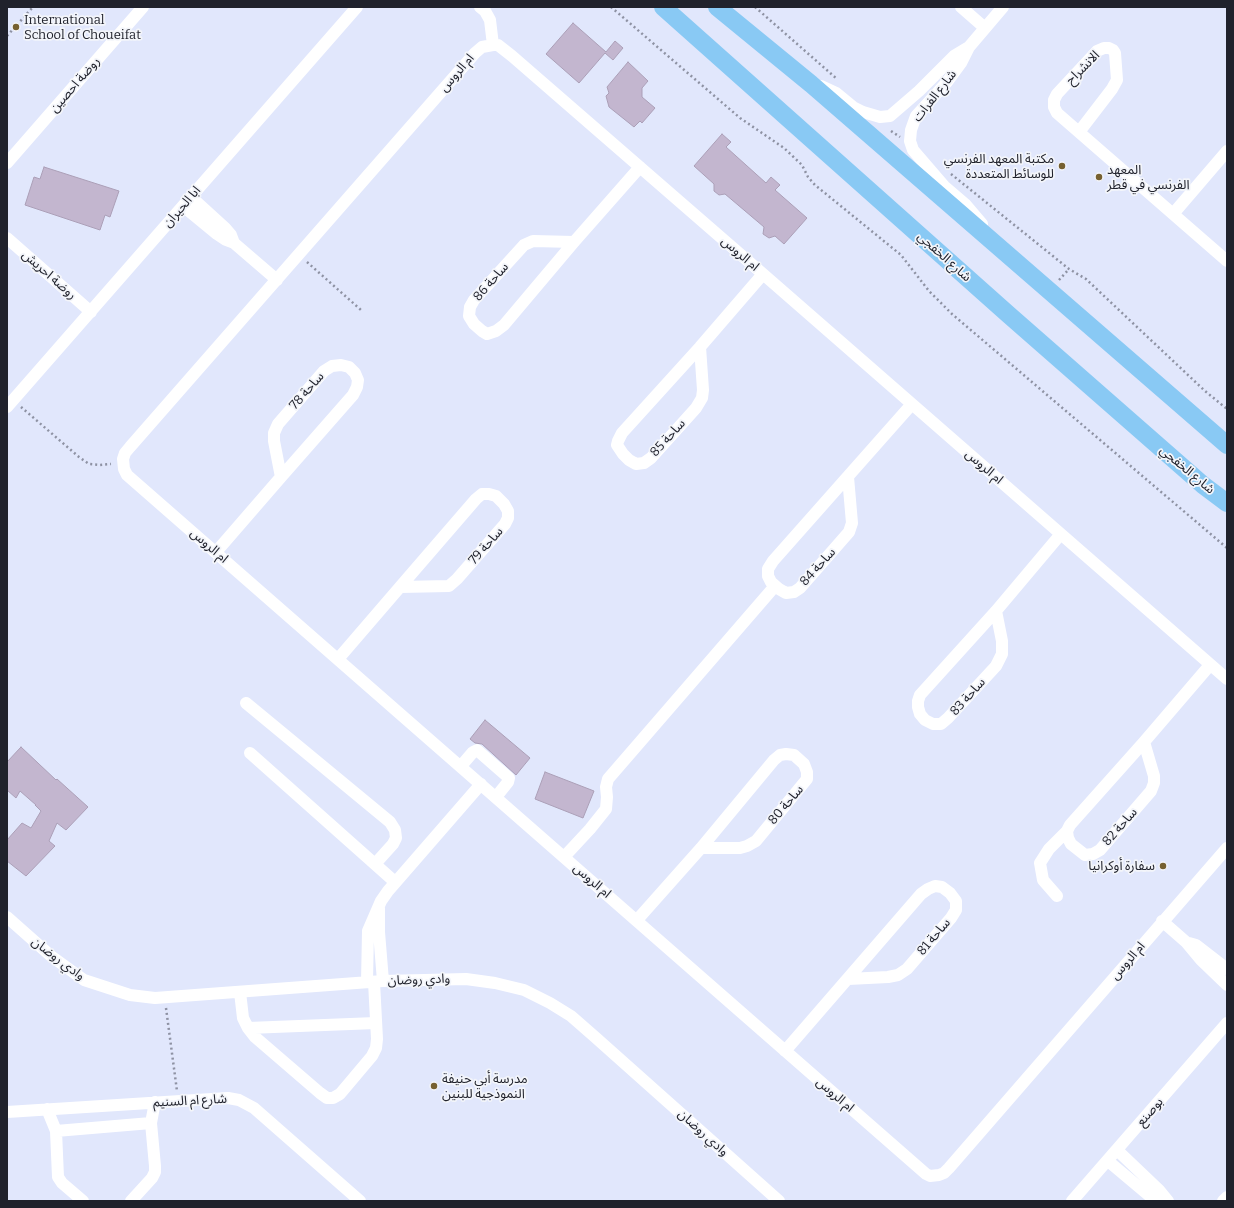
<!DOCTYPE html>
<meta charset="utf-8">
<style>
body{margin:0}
#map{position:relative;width:1234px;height:1208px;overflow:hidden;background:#e1e7fc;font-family:Bitter,serif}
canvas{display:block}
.frame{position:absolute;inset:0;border:8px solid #20222c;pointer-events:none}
</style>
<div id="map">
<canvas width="1234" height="1208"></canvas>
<div class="frame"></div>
</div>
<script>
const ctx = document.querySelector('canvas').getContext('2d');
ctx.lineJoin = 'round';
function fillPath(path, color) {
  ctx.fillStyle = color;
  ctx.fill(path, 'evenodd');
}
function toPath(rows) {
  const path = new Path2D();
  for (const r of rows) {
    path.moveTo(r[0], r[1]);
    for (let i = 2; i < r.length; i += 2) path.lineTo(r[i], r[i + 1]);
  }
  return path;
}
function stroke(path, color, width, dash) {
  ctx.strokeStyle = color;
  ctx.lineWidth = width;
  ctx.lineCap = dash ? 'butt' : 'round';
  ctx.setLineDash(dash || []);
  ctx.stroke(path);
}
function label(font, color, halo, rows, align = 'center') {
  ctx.font = font + ' Bitter,"Noto Sans Arabic",serif';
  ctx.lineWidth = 3.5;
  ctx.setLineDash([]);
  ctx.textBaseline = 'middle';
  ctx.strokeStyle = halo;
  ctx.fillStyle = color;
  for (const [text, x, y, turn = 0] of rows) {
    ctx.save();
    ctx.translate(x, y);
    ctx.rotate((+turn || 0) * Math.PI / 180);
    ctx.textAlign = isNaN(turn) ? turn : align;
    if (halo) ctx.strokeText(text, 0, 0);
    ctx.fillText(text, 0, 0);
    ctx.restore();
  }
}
const building = toPath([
 [573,23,606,52,615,41,623,48,613,60,605,53,579,83,546,54,573,23],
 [628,62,648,81,642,88,642,97,655,108,642,123,640,121,634,127,609,107,606,96,609,93,607,87,628,62],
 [722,134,731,142,726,147,766,183,771,177,780,185,775,190,807,218,784,244,775,236,769,238,763,234,764,227,725,194,719,195,714,191,714,184,694,166,722,134],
 [44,167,119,191,110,217,105,215,100,230,25,205,34,177,40,179,44,167],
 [485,720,530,758,516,775,482,744,475,743,470,739,485,720],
 [21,747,56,780,57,779,88,807,66,830,57,823,49,841,55,846,26,876,7,861,7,840,22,823,31,828,41,811,35,805,36,805,20,791,16,798,7,790,7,762,21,747],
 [545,772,594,791,583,818,535,799,545,772]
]);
fillPath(building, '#c3b6cf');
stroke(building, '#ab9fb7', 1);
stroke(toPath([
 [611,7,740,118,784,148,802,165,808,177,815,185,901,255,929,291,952,314,1227,548],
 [755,7,837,79],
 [7,36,33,7],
 [891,131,900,137],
 [951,174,1069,269,1086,279,1205,391,1227,409],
 [307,262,361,310],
 [1059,280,1069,269],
 [21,407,79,457,89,464,100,465,111,464],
 [166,1008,177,1091]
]), '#8e92a3', 2.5, [2, 3]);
stroke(toPath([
 [480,7,485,11,490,20,493,45],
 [961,7,985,28],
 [821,86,836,93,853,107,863,112,880,117,890,116,919,91,954,56,969,47],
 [1079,132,1112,89,1117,80,1115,53,1113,50,1109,48,1104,48,1097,51,1057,94,1054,100,1054,107,1057,113,1227,261],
 [7,163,143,7],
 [191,197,225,228,231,235,234,243],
 [183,206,217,234,226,240,234,243,277,280],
 [1173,214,1227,151],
 [982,224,965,204,944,186,913,150,910,141,911,130,916,116,947,82,961,63,969,47,1003,7],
 [7,238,91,312],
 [574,242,533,241,524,245,474,300,470,307,469,316,474,324,482,331,487,334,496,331,504,325,574,242,640,167],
 [700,347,703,390,702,398,696,408,651,458,644,463,636,464,629,460,623,454,617,445,618,441,622,433,700,347,763,274],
 [7,407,357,7],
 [848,477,852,523,849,532,800,588,794,592,786,593,779,589,771,582,768,576,768,569,773,561,912,404],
 [216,552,281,477,353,395,357,387,358,380,355,373,349,367,341,365,332,366,324,371,278,424,274,433,274,441,281,477],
 [996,611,1002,641,1002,654,996,666,948,718,941,724,933,724,925,720,920,714,918,707,918,701,920,695,996,611,1060,535],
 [338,659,400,587,476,499,482,494,489,494,496,496,504,504,508,511,508,518,505,524,457,579,449,586,400,587],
 [1227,679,763,274,512,56,498,45,493,45,482,47,475,53,130,447,125,453,123,459,124,469,127,475,135,482,926,1174,930,1176,939,1175,944,1173,949,1168,1227,848],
 [246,703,390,822,395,830,396,838,393,844,375,864],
 [1144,742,1154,776,1154,783,1151,791,1100,850,1093,854,1085,855,1071,844,1068,838,1067,831,1070,825,1144,742,1210,665],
 [250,753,395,882],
 [461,766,473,752,477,750,509,778,508,782,496,797],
 [564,857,590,829,606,809,607,797,606,787,608,779,775,586],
 [1057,896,1043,880,1040,863,1049,849,1067,831],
 [379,908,379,932,383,981],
 [7,917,51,956,84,980,130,995,155,998,383,981,466,979,495,983,524,990,550,1003,571,1016,595,1037,779,1201],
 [637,920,701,848,774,760,780,755,786,754,794,755,804,764,807,772,807,779,756,841,747,846,740,848,701,848],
 [1162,921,1186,942,1201,960,1227,985],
 [1189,943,1196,945,1227,969],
 [367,982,368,931,381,901,388,891,481,784],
 [240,992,243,1018,248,1028,255,1037,320,1093,327,1098,333,1098,340,1094,372,1056,376,1048,377,1039,374,982],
 [248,1028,376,1023],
 [785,1051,921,894,928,889,935,886,942,887,950,893,956,901,956,910,951,918,907,969,898,975,888,977,848,979],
 [47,1109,56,1131,151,1123,155,1102],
 [7,1112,228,1098,239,1100,254,1108,360,1201],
 [56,1131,58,1177,62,1183,83,1201],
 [1117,1150,1159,1190,1168,1201],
 [1108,1161,1152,1198,1159,1201],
 [131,1201,152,1178,155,1172,155,1166,151,1123],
 [1072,1201,1227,1023],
 [1223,1201,1227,1197]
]), '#fff', 12);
stroke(toPath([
 [663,7,1009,315,1203,485,1227,503],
 [717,7,811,84,1227,445]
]), '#89c9f4', 18);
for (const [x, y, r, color] of [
 [16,27,4,"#766030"],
 [1062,166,4,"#766030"],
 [1099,177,4,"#766030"],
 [1163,866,4,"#766030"],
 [434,1086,4,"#766030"]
]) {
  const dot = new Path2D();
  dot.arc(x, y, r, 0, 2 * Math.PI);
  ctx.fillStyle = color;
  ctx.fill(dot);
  stroke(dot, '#f3f5fa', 1.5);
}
label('13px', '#20222c', '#f3f5fa', [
 ["International",24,20],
 ["School of Choueifat",24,35],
 ["مكتبة المعهد الفرنسي",1054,159,"right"],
 ["للوسائط المتعددة",1054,174,"right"],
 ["المعهد",1107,170],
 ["الفرنسي في قطر",1107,185],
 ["سفارة أوكرانيا",1155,866,"right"],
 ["مدرسة أبي حنيفة",442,1079],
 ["النموذجية للبنين",442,1094]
], 'left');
label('13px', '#20222c', '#f3f5fa', [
 ["الانشراح",1083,68,-45],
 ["ام الروس",457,73,-49],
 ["روضة احصين",75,85,-49],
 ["شارع الفرات",935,96,-52],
 ["ابا الحيران",182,207,-49],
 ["ام الروس",740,254,41],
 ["شارع الخفجي",944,257,42],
 ["روضة احريش",49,275,41],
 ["ساحة 86",491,282,-49],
 ["ساحة 78",307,391,-49],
 ["ساحة 85",668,438,-48],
 ["ام الروس",984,467,41],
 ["شارع الخفجي",1187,470,40],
 ["ام الروس",209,546,41],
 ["ساحة 79",486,546,-49],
 ["ساحة 84",818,567,-48],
 ["ساحة 83",968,697,-48],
 ["ساحة 80",786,805,-50],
 ["ساحة 82",1120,827,-49],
 ["ام الروس",592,881,41],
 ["ساحة 81",934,937,-50],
 ["وادي روضان",58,959,37],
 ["ام الروس",1128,961,-49],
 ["وادي روضان",419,980,-2],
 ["ام الروس",835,1095,41],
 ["شارع ام السنيم",190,1101,-3],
 ["بوصنع",1150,1112,-49],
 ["وادي روضان",703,1133,42]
]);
</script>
